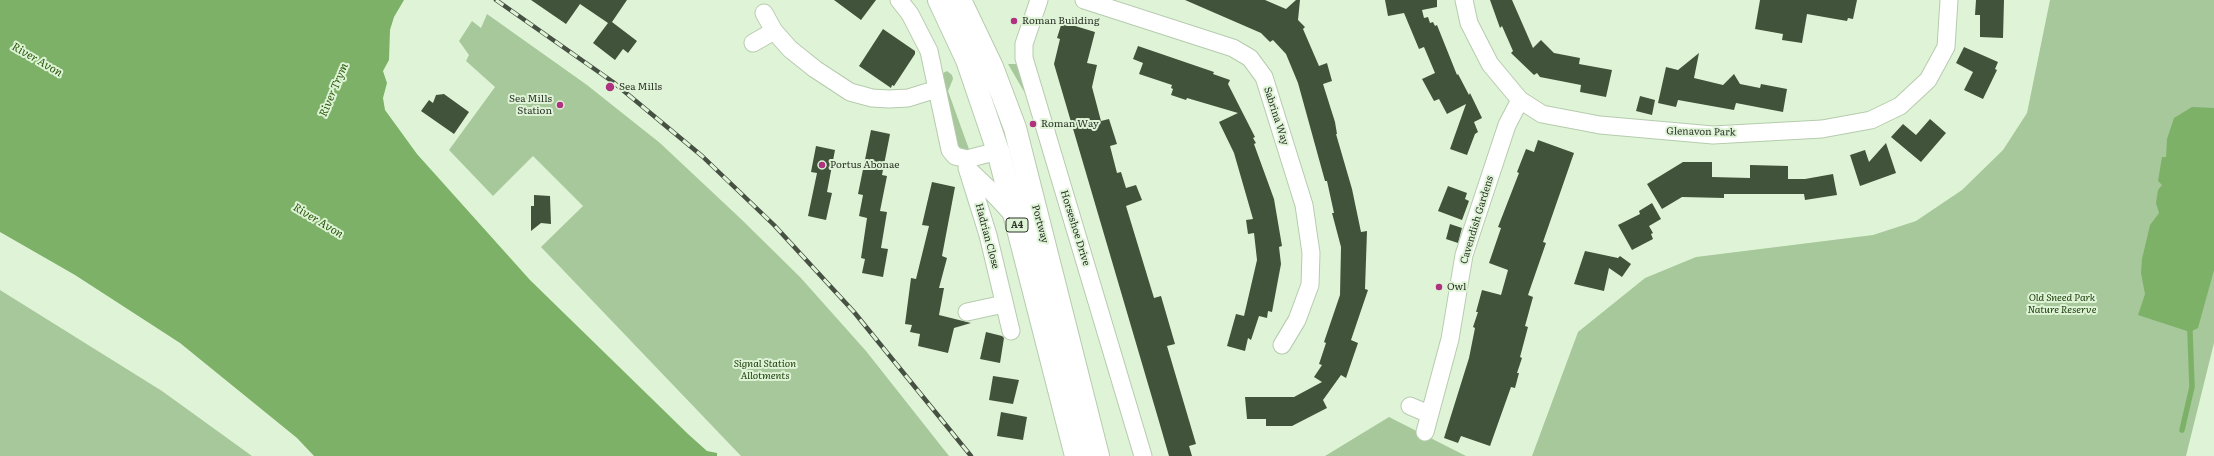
<!DOCTYPE html>
<style>
body{margin:0}
canvas{display:block;background:#dff4d7}
</style>
<canvas width="2214" height="456"></canvas>
<script>
const ctx = document.querySelector('canvas').getContext('2d');
ctx.lineJoin = 'round';
function fillPath(path, color) {
  ctx.fillStyle = color;
  ctx.fill(path, 'evenodd');
}
function toPath(rows) {
  const path = new Path2D();
  for (const r of rows) {
    path.moveTo(r[0], r[1]);
    for (let i = 2; i < r.length; i += 2) path.lineTo(r[i], r[i + 1]);
  }
  return path;
}
function stroke(path, color, width, dash) {
  ctx.strokeStyle = color;
  ctx.lineWidth = width;
  ctx.lineCap = dash ? 'butt' : 'round';
  ctx.setLineDash(dash || []);
  ctx.stroke(path);
}
function label(font, color, halo, rows, align = 'center') {
  ctx.font = font + ' Literata,serif';
  ctx.lineWidth = 4;
  ctx.setLineDash([]);
  ctx.textBaseline = 'middle';
  ctx.strokeStyle = halo;
  ctx.fillStyle = color;
  for (const [text, x, y, turn = 0] of rows) {
    ctx.save();
    ctx.translate(x, y);
    ctx.rotate((+turn || 0) * Math.PI / 180);
    ctx.textAlign = isNaN(turn) ? turn : align;
    if (halo) ctx.strokeText(text, 0, 0);
    ctx.fillText(text, 0, 0);
    ctx.restore();
  }
}
fillPath(toPath([
 [2050,0,2214,0,2214,343,2186,456,1532,456,1578,332,1645,278,1696,257,1873,235,1916,221,1962,190,2003,150,2027,113],
 [487,14,587,85,660,143,741,219,800,277,866,351,949,456,741,456,541,247,583,206,533,156,493,196,449,150,495,87,466,61,469,55,459,41,472,21,481,28],
 [1008,64,1021,64,1033,107],
 [947,71,952,75,953,79,948,91,970,152,958,149,951,136,943,73],
 [0,290,162,391,252,456,0,456],
 [1389,417,1466,456,1325,456]
]), '#a7c89a');
fillPath(toPath([
 [0,0,404,0,394,17,390,30,389,60,383,71,387,83,383,98,385,110,417,154,530,280,688,434,707,451,717,453,717,456,314,456,297,438,180,343,75,275,0,232],
 [2192,107,2214,108,2214,270,2198,328,2190,332,2138,315,2145,294,2141,273,2142,259,2150,225,2159,213,2156,203,2158,190,2162,185,2158,181,2162,157,2166,157,2167,139,2174,118]
]), '#7db168');
stroke(toPath([
 [2182,430,2192,387,2190,332]
]), '#7db168', 5.5);
fillPath(toPath([
 [531,0,627,0,612,22,637,41,628,53,623,49,615,60,593,43,608,23,580,4,566,24],
 [834,0,876,0,861,20],
 [1185,0,1265,0,1286,9,1296,0,1300,0,1298,20,1305,27,1303,29,1319,66,1327,63,1332,81,1323,84,1335,122,1337,134,1336,134,1352,189,1361,232,1367,231,1365,289,1368,290,1351,340,1358,343,1346,378,1341,375,1323,400,1327,408,1292,426,1266,426,1266,419,1247,419,1245,397,1294,397,1322,382,1314,377,1322,365,1319,364,1326,343,1324,342,1340,295,1341,247,1332,213,1334,213,1327,181,1325,181,1298,83,1286,54,1273,40,1270,42,1261,33],
 [1385,0,1437,0,1437,7,1422,10,1424,18,1428,17,1430,23,1433,22,1435,26,1437,25,1457,75,1458,74,1469,95,1470,93,1482,118,1474,122,1478,132,1475,134,1467,155,1450,149,1466,104,1447,114,1439,99,1434,101,1422,79,1435,73,1424,47,1419,49,1404,13,1388,16],
 [1490,0,1512,0,1533,48,1541,40,1554,53,1580,58,1579,64,1612,70,1606,97,1580,92,1581,85,1540,77,1537,73,1534,75,1511,53,1513,51,1502,26,1500,28],
 [1760,0,1857,0,1853,19,1848,18,1847,21,1807,14,1802,43,1782,40,1783,34,1755,29],
 [1976,0,2004,0,2003,38,1980,37,1980,15,1975,15],
 [1062,22,1095,32,1087,63,1097,65,1092,87,1101,121,1109,119,1117,144,1110,146,1117,173,1121,172,1126,188,1136,185,1142,200,1126,206,1154,298,1161,296,1175,344,1167,346,1196,444,1189,446,1192,456,1169,456,1158,418,1054,64,1060,39,1057,38],
 [883,29,915,51,915,54,894,86,892,85,891,88,859,66],
 [1138,46,1214,72,1213,74,1230,80,1228,84,1255,137,1253,138,1256,143,1254,144,1274,199,1282,246,1279,247,1281,264,1272,312,1268,311,1267,318,1259,316,1251,340,1248,338,1245,351,1227,346,1236,314,1244,316,1257,260,1254,233,1248,234,1246,220,1253,219,1234,153,1219,122,1238,113,1187,98,1186,100,1171,95,1173,89,1171,88,1172,85,1139,74,1143,63,1133,59],
 [1964,47,1998,62,1995,69,1997,70,1983,99,1964,90,1973,72,1956,63],
 [1699,53,1694,78,1723,85,1734,74,1740,84,1760,88,1761,84,1787,89,1783,112,1736,103,1734,110,1678,100,1676,107,1658,103,1666,67,1678,70],
 [444,94,469,112,454,134,421,111,429,100,433,103,436,95],
 [1640,96,1655,100,1652,115,1636,111],
 [1930,119,1946,133,1921,162,1891,137,1903,124,1916,135],
 [871,130,890,134,882,175,887,176,880,211,887,212,881,248,888,249,883,277,862,273,865,259,861,258,867,218,859,216,863,195,858,194],
 [1538,140,1574,153,1543,242,1546,243,1528,295,1533,297,1525,326,1528,327,1520,357,1522,358,1517,373,1519,373,1515,388,1511,387,1490,446,1461,436,1458,443,1444,438,1469,358,1475,328,1473,327,1478,312,1476,312,1482,290,1501,295,1508,270,1489,263,1501,228,1498,227,1519,173,1517,172,1526,149,1534,152],
 [1886,143,1896,173,1860,186,1850,155,1865,150,1869,162],
 [816,146,835,150,827,192,832,193,826,220,808,216,817,173,811,172],
 [1683,162,1712,162,1712,177,1750,178,1750,165,1788,166,1788,179,1805,179,1833,174,1837,195,1805,200,1804,194,1724,194,1724,198,1682,197,1662,209,1647,184],
 [932,182,955,187,942,256,947,258,939,288,944,288,939,315,971,323,954,328,948,353,918,346,920,334,910,332,912,325,905,324,911,278,916,279,929,226,922,225],
 [1448,186,1467,193,1465,199,1469,201,1462,220,1438,211],
 [534,195,550,196,551,224,541,223,531,231,531,206,534,206],
 [1652,203,1661,219,1649,226,1653,233,1651,234,1653,239,1632,250,1618,225,1640,214,1639,211],
 [1450,224,1462,228,1458,243,1446,239],
 [1585,251,1618,258,1620,256,1631,264,1622,277,1609,268,1604,291,1574,284],
 [986,332,1002,336,1004,338,1000,363,980,359],
 [993,376,1019,380,1013,404,989,400],
 [1001,412,1027,417,1023,440,997,436]
]), '#42533b');
const minor = toPath([
 [899,0,910,14,929,51,950,150,955,156,967,159,998,151],
 [1039,0,1024,44,1024,58,1143,456],
 [1084,0,1233,48,1250,58,1264,77,1304,205,1311,253,1310,285,1297,320,1282,345],
 [1464,0,1469,23,1490,64,1520,100,1542,114,1600,125,1713,135,1822,129,1871,120,1900,106,1928,80,1946,47,1949,0],
 [764,13,774,31,790,49,815,69,850,92,872,98,889,99,908,98,937,89],
 [753,43,774,31],
 [967,168,988,235,1011,331],
 [969,170,989,189,1014,216],
 [967,312,1004,304],
 [1410,406,1429,414],
 [1425,432,1450,339,1464,255,1507,125,1520,100]
]);
const trunk = toPath([
 [939,0,967,60,998,151,1076,456],
 [960,0,992,67,1015,128,1098,456]
]);
stroke(minor, '#b6cbae', 19);
stroke(trunk, '#b6cbae', 24);
stroke(minor, '#fff', 17);
stroke(trunk, '#fff', 22);
const rail = toPath([
 [496,0,613,82,702,156,774,225,854,312,971,456]
]);
stroke(rail, '#475143', 4.5);
stroke(rail, '#dff4d7', 3, [9]);
for (const [x, y, r, color] of [
 [1014,21,4,"#af3180"],
 [610,87,5,"#af3180"],
 [560,105,4,"#af3180"],
 [1033,124,4,"#af3180"],
 [822,165,4,"#af3180"],
 [1439,287,4,"#af3180"]
]) {
  const dot = new Path2D();
  dot.arc(x, y, r, 0, 2 * Math.PI);
  ctx.fillStyle = color;
  ctx.fill(dot);
  stroke(dot, '#dff4d7', 1.5);
}
for (const [x, y, w] of [
 [1017,225,22]
]) {
  const box = new Path2D();
  box.roundRect(x - w / 2, y - 7, w, 14, 3);
  ctx.fillStyle = '#dff4d7';
  ctx.fill(box);
  stroke(box, '#2c3429', 1);
}
label('bold 9px', '#2c3429', null, [
 ["A4",1017,225]
]);
label('10px', '#2c3429', '#dff4d7', [
 ["Roman Building",1022,21],
 ["Sea Mills",619,87],
 ["Sea Mills",552,99,"right"],
 ["Station",552,111,"right"],
 ["Roman Way",1041,124],
 ["Portus Abonae",830,165],
 ["Owl",1447,287]
], 'left');
label('10px', '#2c3429', '#dff4d7', [
 ["Sabrina Way",1276,116,72],
 ["Glenavon Park",1701,132,1],
 ["Cavendish Gardens",1477,220,-73],
 ["Portway",1040,224,75],
 ["Horseshoe Drive",1075,228,73],
 ["Hadrian Close",987,236,75]
]);
label('italic 10px', '#173904', '#dff4d7', [
 ["Old Sneed Park",2062,298],
 ["Nature Reserve",2062,310],
 ["Signal Station",765,364],
 ["Allotments",765,376]
]);
label('italic 11px', '#255506', '#dff4d7', [
 ["River Avon",37,60,30],
 ["River Trym",334,90,-67],
 ["River Avon",318,221,31]
]);
</script>
